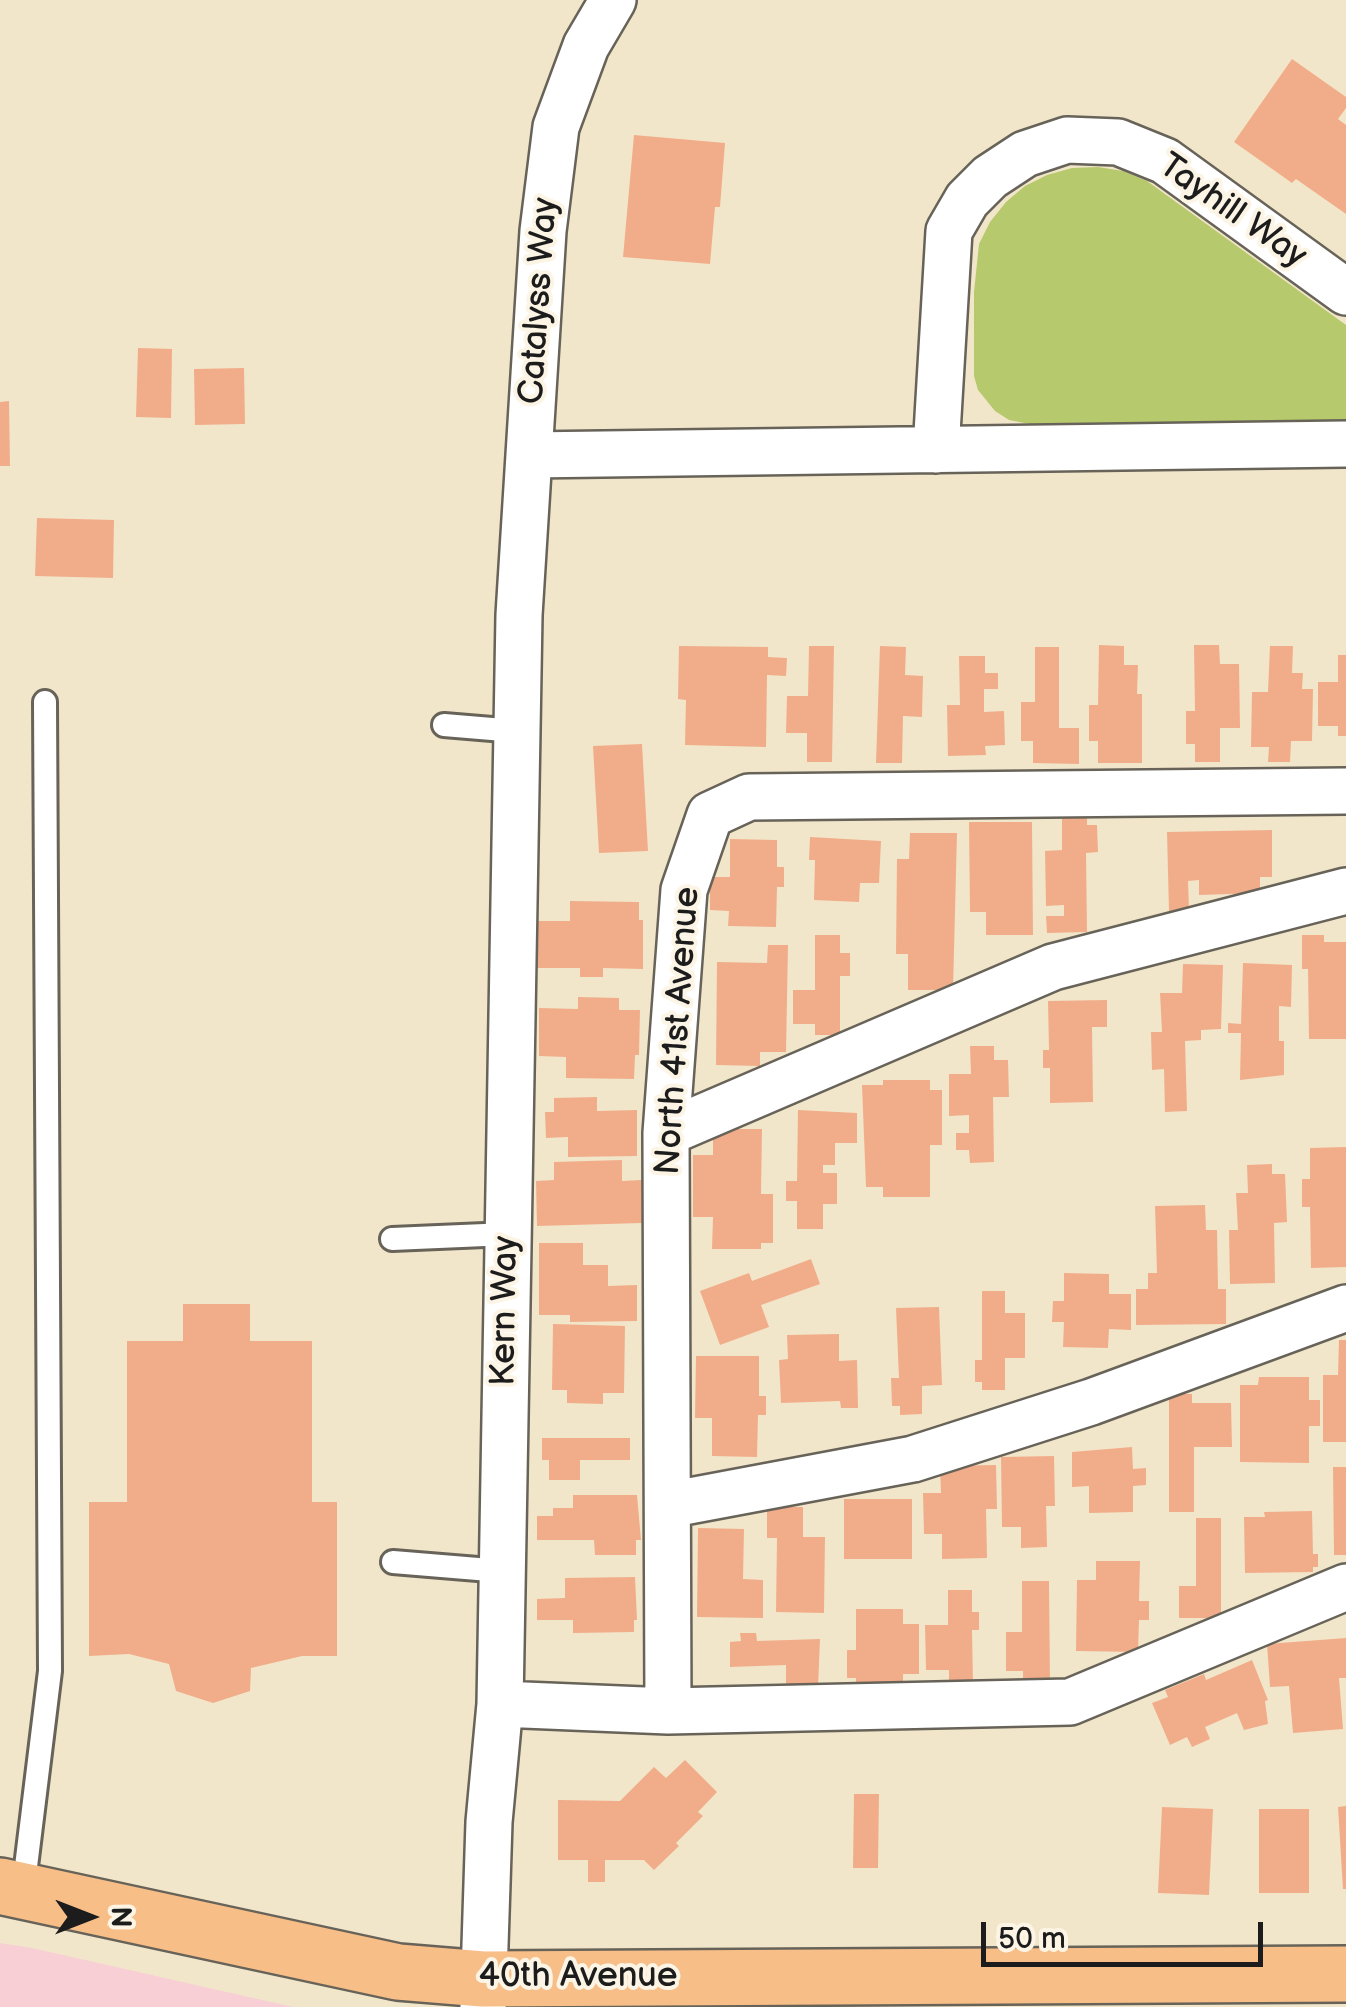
<!DOCTYPE html>
<style>
body{margin:0}
#map{position:relative;width:1346px;height:2007px;overflow:hidden;background:#f2e6ca;font-family:"Balsamiq Sans",sans-serif}
canvas{display:block}
.north{position:absolute;left:40px;top:1867px;width:100px;height:100px;-webkit-text-stroke:8px #fcf5e5;paint-order:stroke;rotate:90deg;font-size:28px;font-weight:700;line-height:40px;text-align:center;color:#1c1c1c}
.north::after{content:'';display:block;margin:auto;width:35px;height:45px;background:#1c1c1c;clip-path:polygon(50% 0,100% 100%,50% 72%,0 100%)}
.scale{position:absolute;left:981px;top:1922px;width:282px;height:45px;box-sizing:border-box;border:5px solid #1c1c1c;border-top:0;padding-left:12px;font-size:30px;line-height:35px;white-space:nowrap;color:#1c1c1c;-webkit-text-stroke:8px #fcf5e5;paint-order:stroke}
</style>
<div id="map">
<canvas width="1346" height="2007"></canvas>
<div class="north">N</div>
<div class="scale">50 m</div>
</div>
<script>
const ctx = document.querySelector('canvas').getContext('2d');
ctx.lineJoin = 'round';
function fillPath(path, color) {
  ctx.fillStyle = color;
  ctx.fill(path, 'evenodd');
}
function toPath(rows) {
  const path = new Path2D();
  for (const r of rows) {
    path.moveTo(r[0], r[1]);
    for (let i = 2; i < r.length; i += 2) path.lineTo(r[i], r[i + 1]);
  }
  return path;
}
function stroke(path, color, width, dash) {
  ctx.strokeStyle = color;
  ctx.lineWidth = width;
  ctx.lineCap = dash ? 'butt' : 'round';
  ctx.setLineDash(dash || []);
  ctx.stroke(path);
}
function label(font, color, halo, rows, align = 'center') {
  ctx.font = font + ' "Balsamiq Sans",sans-serif';
  ctx.lineWidth = 8;
  ctx.setLineDash([]);
  ctx.textBaseline = 'middle';
  ctx.strokeStyle = halo;
  ctx.fillStyle = color;
  for (const [text, x, y, turn = 0] of rows) {
    ctx.save();
    ctx.translate(x, y);
    ctx.rotate((+turn || 0) * Math.PI / 180);
    ctx.textAlign = isNaN(turn) ? turn : align;
    if (halo) ctx.strokeText(text, 0, 0);
    ctx.fillText(text, 0, 0);
    ctx.restore();
  }
}
fillPath(toPath([
 [0,1943,32,1948,293,2007,0,2007]
]), '#f7cfd4');
fillPath(toPath([
 [1098,167,1123,171,1147,181,1346,325,1346,422,1040,426,1009,420,995,411,978,390,974,376,974,292,979,244,990,222,1006,202,1025,186,1047,175,1072,168]
]), '#b6c96c');
fillPath(toPath([
 [1292,59,1346,97,1346,108,1338,119,1346,125,1346,214,1296,179,1292,183,1234,142],
 [634,135,725,143,720,207,715,207,710,264,623,257],
 [138,348,172,349,171,418,136,417],
 [244,368,245,424,195,425,194,369],
 [9,401,10,466,0,466,0,402],
 [37,518,114,520,113,578,35,576],
 [1099,645,1124,646,1124,665,1138,665,1137,694,1142,694,1142,763,1098,763,1098,741,1089,741,1089,705,1098,705],
 [1194,645,1219,645,1220,664,1239,664,1240,728,1220,728,1220,762,1195,762,1195,744,1186,744,1186,711,1195,711],
 [679,646,768,647,768,657,787,658,786,676,767,675,766,747,685,745,686,700,678,699],
 [809,646,834,646,832,762,807,762,807,733,786,733,787,696,808,696],
 [880,646,906,647,905,675,923,676,922,717,903,716,902,763,876,763],
 [1270,646,1293,646,1292,673,1303,673,1302,689,1313,689,1312,741,1291,741,1290,762,1268,762,1269,747,1251,747,1252,692,1268,692],
 [1035,647,1059,647,1059,728,1079,728,1079,764,1033,763,1033,741,1021,741,1021,702,1035,702],
 [1338,655,1346,655,1346,736,1338,736,1338,726,1318,726,1318,682,1338,682],
 [959,656,985,656,985,673,998,673,998,689,984,689,984,712,1004,711,1005,745,985,746,986,755,948,756,947,705,960,705],
 [642,744,648,851,599,853,593,746],
 [1062,813,1087,813,1087,825,1097,825,1098,852,1086,853,1087,932,1047,933,1046,916,1064,916,1064,905,1046,906,1045,851,1062,850],
 [969,822,1032,822,1033,935,986,935,986,912,970,912],
 [1272,830,1272,877,1260,877,1260,893,1199,895,1199,880,1188,881,1189,910,1169,911,1167,832],
 [910,833,957,833,953,990,908,990,908,954,896,954,897,859,909,859],
 [810,837,881,841,879,883,860,883,859,902,814,900,815,860,809,860],
 [730,839,777,840,777,867,784,867,784,887,777,887,776,927,728,926,729,911,710,910,710,877,730,877],
 [570,901,639,902,639,920,643,920,643,969,603,968,603,977,580,977,580,968,536,968,536,921,570,921],
 [815,935,840,935,840,953,850,953,850,976,840,976,840,1035,815,1035,815,1024,793,1024,793,990,815,990],
 [1302,935,1324,935,1324,942,1346,942,1346,1039,1309,1039,1308,969,1302,969],
 [768,945,788,945,786,1052,760,1052,760,1066,716,1065,717,962,767,963],
 [1243,963,1292,965,1291,1007,1279,1006,1279,1041,1284,1041,1284,1075,1240,1080,1241,1033,1228,1033,1228,1023,1241,1024],
 [1183,964,1223,965,1221,1029,1201,1030,1201,1040,1185,1041,1187,1111,1165,1112,1164,1069,1152,1070,1151,1032,1162,1032,1160,993,1182,993],
 [578,997,619,998,619,1010,640,1010,639,1055,635,1055,634,1079,566,1078,566,1057,539,1056,539,1008,578,1009],
 [1107,1000,1107,1027,1092,1027,1093,1102,1050,1103,1050,1068,1043,1068,1043,1050,1049,1050,1048,1001],
 [970,1046,994,1046,994,1060,1008,1060,1009,1097,993,1097,994,1162,970,1163,969,1150,956,1150,956,1133,969,1133,969,1115,949,1116,949,1074,971,1074],
 [883,1080,930,1080,930,1090,942,1090,942,1145,930,1145,930,1197,883,1197,883,1187,866,1187,862,1085,883,1085],
 [597,1097,597,1111,637,1110,637,1156,568,1157,568,1137,546,1138,545,1112,554,1112,554,1098],
 [798,1110,857,1113,857,1143,835,1143,835,1165,823,1165,823,1173,837,1173,837,1204,823,1204,823,1229,797,1229,797,1201,786,1201,786,1181,797,1181],
 [713,1129,762,1129,761,1194,773,1194,773,1243,761,1243,761,1249,712,1249,713,1217,693,1217,693,1155,713,1155],
 [1346,1147,1346,1267,1311,1268,1310,1207,1302,1207,1302,1179,1310,1179,1310,1148],
 [622,1160,622,1181,642,1180,642,1223,537,1226,536,1181,554,1180,554,1162],
 [1272,1164,1272,1174,1285,1174,1287,1222,1274,1223,1275,1283,1230,1284,1229,1230,1238,1230,1236,1193,1248,1193,1247,1165],
 [1205,1205,1206,1230,1217,1230,1218,1289,1226,1289,1226,1324,1136,1325,1136,1289,1148,1289,1148,1273,1157,1273,1155,1206],
 [539,1243,583,1243,583,1265,608,1265,608,1286,637,1285,637,1321,570,1322,570,1315,539,1315],
 [811,1259,820,1284,761,1305,769,1327,720,1345,700,1291,749,1273,752,1281],
 [1064,1273,1109,1274,1109,1294,1131,1294,1131,1330,1109,1329,1108,1348,1063,1347,1064,1322,1052,1322,1053,1301,1064,1301],
 [982,1291,1005,1291,1005,1313,1025,1313,1025,1358,1005,1358,1005,1390,982,1390,982,1382,975,1382,975,1360,982,1360],
 [183,1304,250,1304,250,1341,312,1341,312,1502,337,1502,337,1656,302,1656,251,1668,250,1691,213,1703,176,1691,169,1664,129,1654,89,1656,89,1502,127,1502,127,1341,183,1341],
 [939,1307,942,1385,922,1386,922,1414,900,1415,900,1406,892,1406,891,1378,899,1378,896,1308],
 [553,1324,625,1326,624,1393,603,1393,603,1404,567,1403,567,1390,552,1390],
 [839,1334,839,1361,857,1360,858,1408,841,1408,840,1401,781,1403,779,1360,788,1359,787,1335],
 [1339,1340,1346,1340,1346,1442,1323,1442,1323,1375,1338,1375],
 [696,1356,759,1356,759,1396,766,1396,766,1415,758,1415,757,1457,712,1456,712,1418,695,1418],
 [1259,1377,1309,1377,1309,1400,1320,1400,1320,1426,1309,1426,1309,1463,1240,1462,1240,1385,1258,1385],
 [1169,1394,1192,1394,1192,1403,1231,1403,1232,1447,1194,1447,1194,1512,1169,1512],
 [542,1438,630,1438,630,1460,580,1460,580,1480,549,1480,549,1460,542,1460],
 [1132,1447,1133,1469,1146,1468,1146,1485,1133,1486,1133,1512,1089,1513,1089,1486,1072,1487,1072,1452],
 [1054,1456,1055,1506,1046,1506,1047,1547,1021,1548,1021,1527,1002,1527,1001,1457],
 [996,1465,997,1509,986,1509,987,1558,942,1559,942,1534,924,1534,923,1493,941,1493,940,1466],
 [1333,1467,1346,1467,1346,1555,1334,1555],
 [573,1495,637,1495,641,1540,636,1540,636,1555,595,1555,594,1540,537,1540,537,1516,553,1516,553,1508,573,1508],
 [844,1499,912,1499,912,1559,844,1559],
 [767,1507,803,1507,803,1537,825,1537,824,1613,776,1612,777,1538,767,1538],
 [1312,1511,1313,1554,1318,1554,1318,1567,1313,1567,1313,1572,1245,1573,1244,1517,1265,1517,1264,1512],
 [1196,1518,1221,1518,1221,1618,1179,1618,1179,1586,1196,1586],
 [698,1528,744,1529,743,1579,763,1580,763,1618,697,1617],
 [1096,1561,1140,1561,1139,1601,1149,1601,1149,1620,1139,1620,1138,1652,1076,1651,1077,1580,1096,1580],
 [635,1577,637,1620,634,1620,634,1632,573,1633,573,1620,537,1620,537,1599,565,1598,565,1578],
 [1022,1581,1049,1581,1050,1683,1023,1683,1023,1671,1006,1671,1006,1632,1022,1632],
 [948,1590,972,1590,972,1612,979,1612,979,1630,972,1630,973,1683,949,1683,949,1670,926,1670,925,1625,948,1625],
 [856,1609,903,1609,903,1624,919,1624,919,1674,903,1674,903,1685,856,1685,856,1678,847,1678,847,1650,856,1650],
 [740,1633,756,1633,757,1641,820,1639,818,1687,786,1688,786,1665,730,1667,730,1642,741,1641],
 [1346,1638,1346,1678,1339,1678,1343,1729,1293,1733,1289,1686,1270,1687,1267,1644],
 [1252,1660,1268,1700,1265,1701,1268,1724,1244,1730,1237,1713,1205,1727,1210,1739,1192,1747,1187,1737,1170,1745,1152,1703,1168,1697,1165,1690,1204,1674,1206,1680],
 [685,1760,717,1792,698,1812,703,1816,676,1843,679,1846,654,1870,644,1860,605,1860,605,1882,588,1882,588,1860,558,1860,558,1800,620,1801,654,1767,666,1778],
 [854,1794,879,1794,878,1868,853,1868],
 [1346,1806,1346,1889,1343,1889,1338,1807],
 [1162,1807,1213,1809,1209,1895,1158,1893],
 [1259,1809,1309,1809,1309,1893,1259,1893]
]), '#f1ad8a');
const service = toPath([
 [444,725,516,731],
 [392,1239,508,1234],
 [393,1562,502,1571],
 [23,1891,50,1671,45,702]
]);
const minor = toPath([
 [936,450,949,231,967,200,990,177,1025,154,1067,140,1118,142,1165,161,1346,292],
 [529,455,1346,444],
 [666,1133,1053,967,1346,891],
 [668,1505,913,1459,1091,1402,1346,1308],
 [500,1704,668,1711,1070,1702,1346,1587],
 [668,1711,666,1133,684,890,710,815,749,797,1346,791],
 [483,2007,489,1822,500,1704,519,615,543,231,556,127,586,46,613,0]
]);
const primary = toPath([
 [0,1886,398,1972,483,1979,1346,1974]
]);
stroke(service, '#676359', 28);
stroke(minor, '#676359', 50);
stroke(primary, '#676359', 60);
stroke(service, '#fff', 22);
stroke(minor, '#fff', 45);
stroke(primary, '#f7be88', 55);
label('35px', '#1c1c1c', '#fcf5e5', [
 ["Tayhill Way",1232,212,35],
 ["Catalyss Way",540,301,-86],
 ["North 41st Avenue",679,1031,-86],
 ["Kern Way",506,1311,-89],
 ["40th Avenue",578,1977]
]);
</script>
